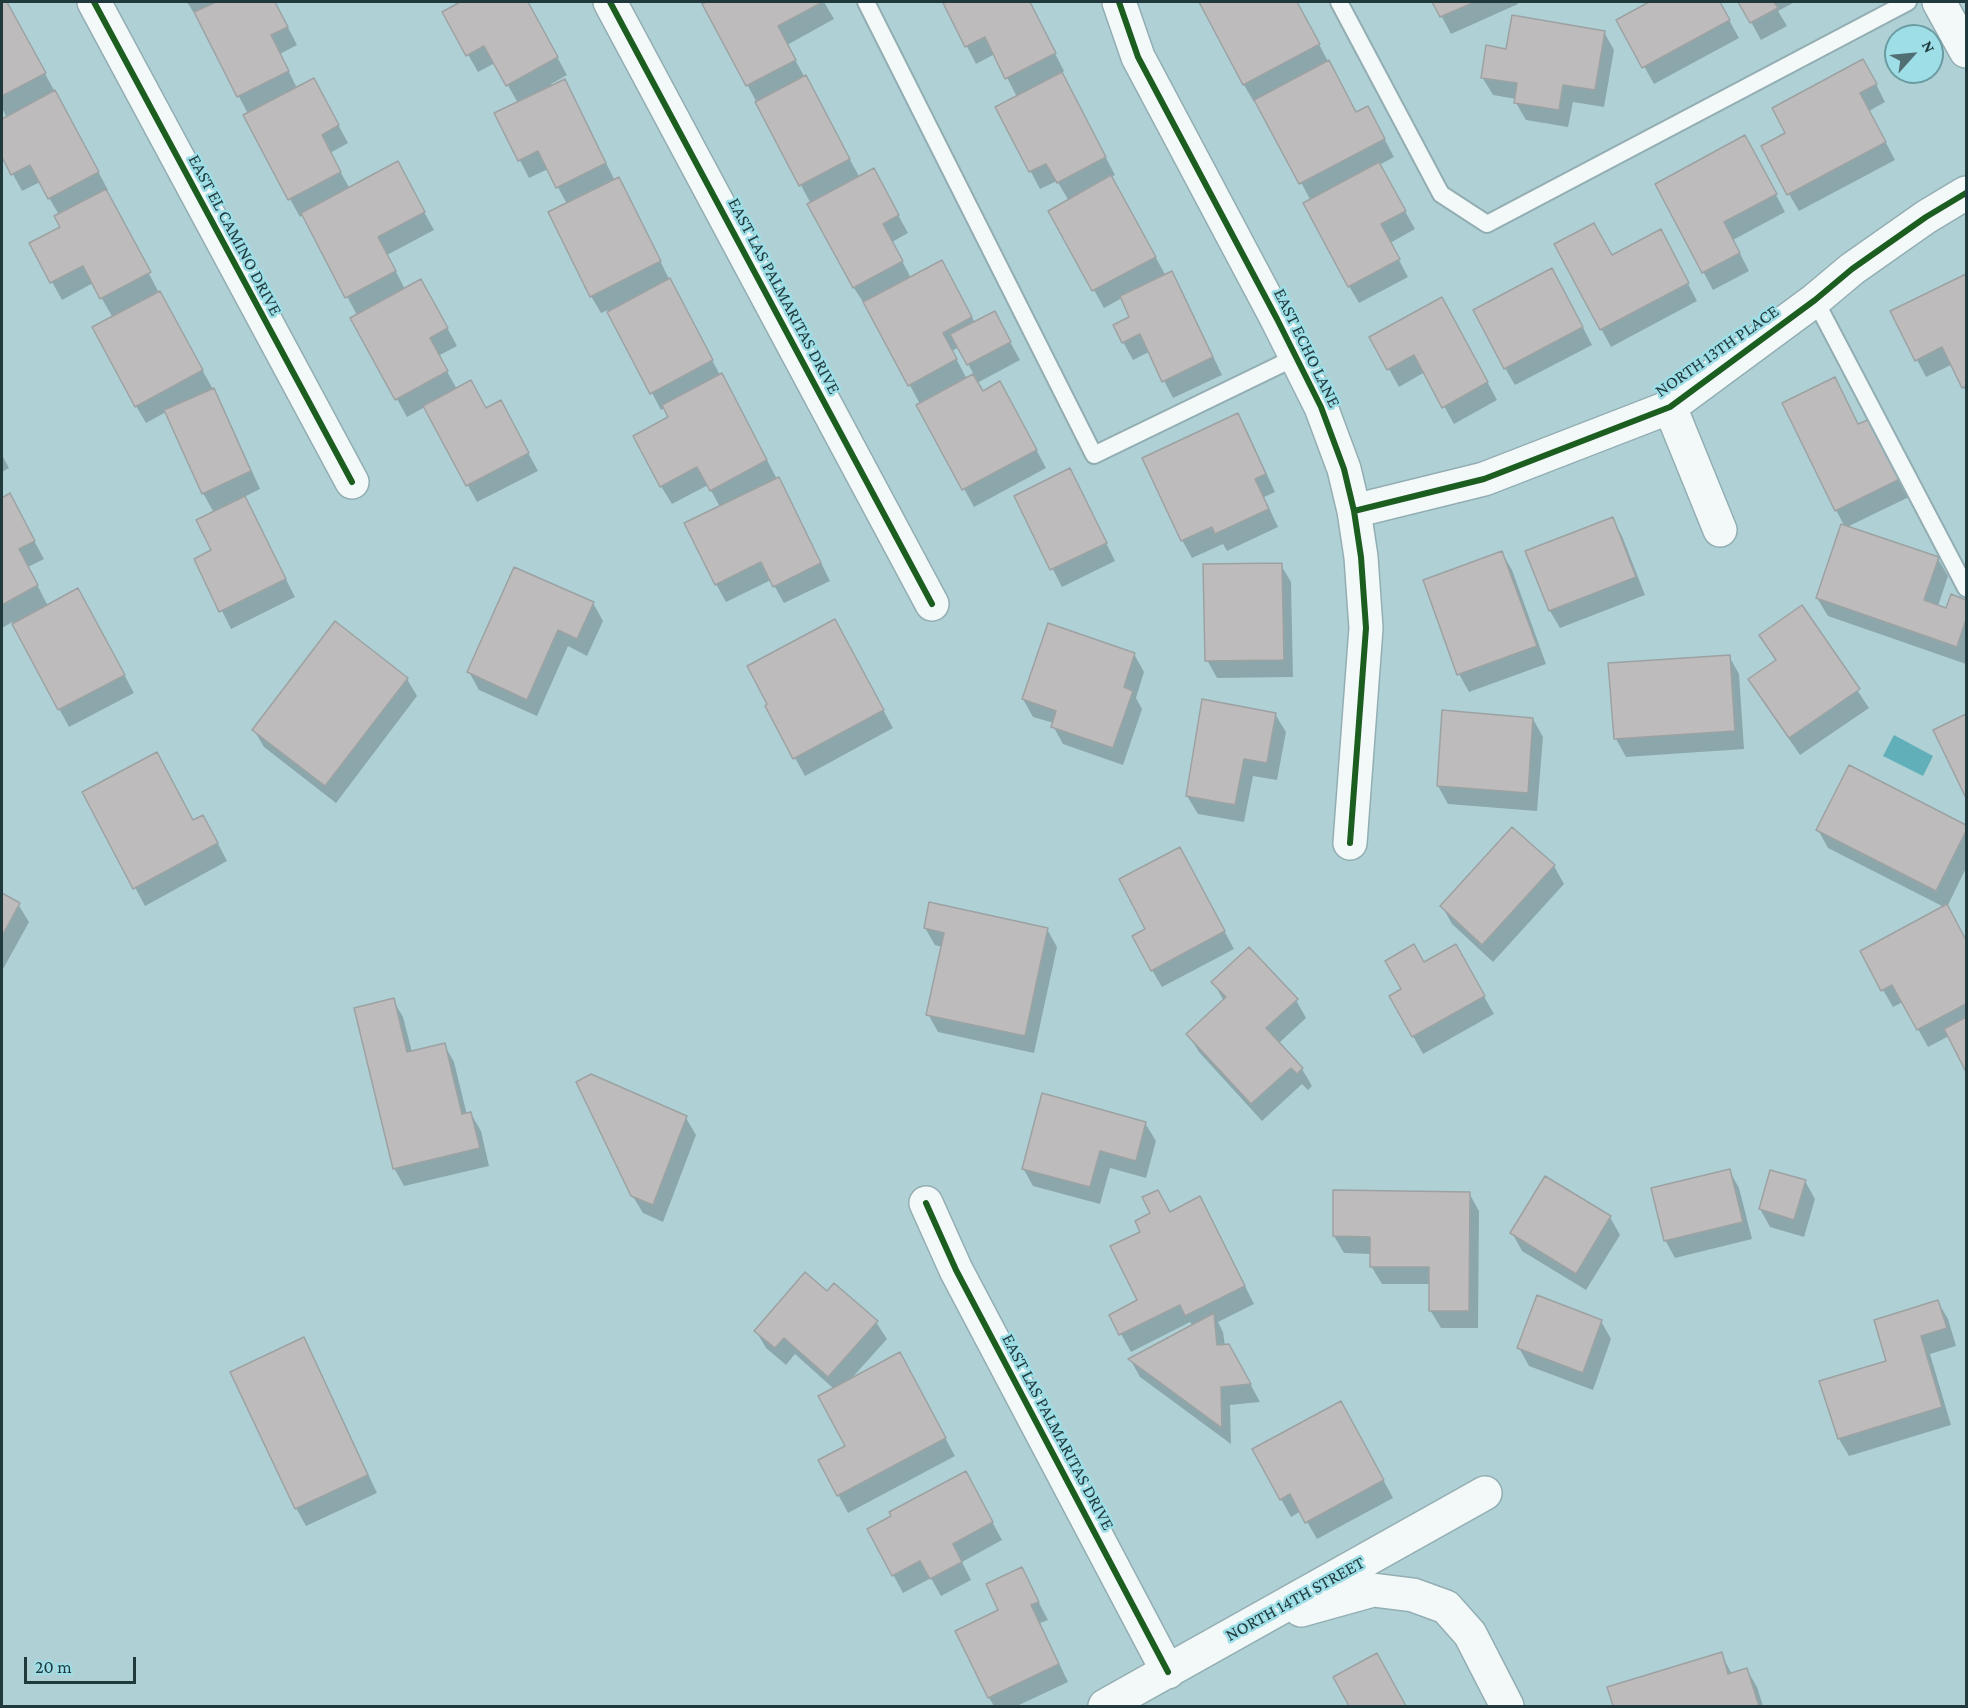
<!DOCTYPE html>
<style>
body{margin:0}
#map{position:relative;width:1968px;height:1708px;overflow:hidden;background:#afd1d6;font-family:"Crimson Pro",serif}
canvas{display:block}
.frame{position:absolute;inset:0;border:3px solid #1f393c;pointer-events:none}
.north{position:absolute;left:1884px;top:24px;width:60px;height:60px;box-sizing:border-box;background:#9edee7;border:2px solid #6b9ca3;border-radius:50%;rotate:63deg;font-size:16px;font-weight:700;line-height:24px;text-align:center;color:#1f393c}
.north::after{content:'';display:block;margin:auto;width:21px;height:27px;background:#516e72;clip-path:polygon(50% 0,100% 100%,50% 72%,0 100%)}
.scale{position:absolute;left:24px;top:1657px;width:112px;height:27px;box-sizing:border-box;border:3px solid #1f393c;border-top:0;padding-left:8px;font-size:18px;line-height:21px;white-space:nowrap;color:#1f393c;-webkit-text-stroke:4px #9edee7;paint-order:stroke}
</style>
<div id="map">
<canvas width="1968" height="1708"></canvas>
<div class="frame"></div>
<div class="north">N</div>
<div class="scale">20 m</div>
</div>
<script>
const ctx = document.querySelector('canvas').getContext('2d');
ctx.lineJoin = 'round';
function fillPath(path, color) {
  ctx.fillStyle = color;
  ctx.fill(path, 'evenodd');
}
function toPath(rows) {
  const path = new Path2D();
  for (const r of rows) {
    path.moveTo(r[0], r[1]);
    for (let i = 2; i < r.length; i += 2) path.lineTo(r[i], r[i + 1]);
  }
  return path;
}
function stroke(path, color, width, dash) {
  ctx.strokeStyle = color;
  ctx.lineWidth = width;
  ctx.lineCap = dash ? 'butt' : 'round';
  ctx.setLineDash(dash || []);
  ctx.stroke(path);
}
function label(font, color, halo, rows, align = 'center') {
  ctx.font = font + ' "Crimson Pro",serif';
  ctx.lineWidth = 5;
  ctx.setLineDash([]);
  ctx.textBaseline = 'middle';
  ctx.strokeStyle = halo;
  ctx.fillStyle = color;
  for (const [text, x, y, turn = 0] of rows) {
    ctx.save();
    ctx.translate(x, y);
    ctx.rotate((+turn || 0) * Math.PI / 180);
    ctx.textAlign = isNaN(turn) ? turn : align;
    if (halo) ctx.strokeText(text, 0, 0);
    ctx.fillText(text, 0, 0);
    ctx.restore();
  }
}
fillPath(toPath([
 [1894,735,1933,756,1923,776,1883,756]
]), '#61afb9');
fillPath(toPath([
 [2,2,6,2,10,9,108,190,106,191,158,291,223,407,260,489,244,497,295,597,231,629,196,559,213,551,214,513,203,493,166,412,146,423,136,406,113,318,93,283,62,300,31,244,62,227,59,215,40,182,22,191,2,154,2,121,7,118,2,108],
 [187,2,275,2,297,45,280,54,297,88,323,97,348,143,330,153,350,189,407,181,434,230,387,255,405,289,431,298,457,346,438,356,457,389,486,410,510,420,538,471,477,502,425,407,407,417,352,318,357,315,303,215,300,217,290,199,245,116,248,114,198,17,197,18],
 [463,2,527,2,567,75,551,84,552,86,574,98,615,181,628,196,669,279,720,375,731,392,777,479,788,496,830,581,784,603,771,580,726,602,716,584,720,507,708,485,672,504,661,486,670,418,665,408,661,410,608,310,601,313,591,296,567,204,548,169,529,178,496,114,518,103,495,63,478,72,444,12],
 [703,2,824,2,834,19,787,45,860,178,883,188,908,233,892,242,911,278,951,279,975,323,1004,331,1020,360,977,383,982,393,1010,401,1046,468,974,507,918,405,920,404,866,304,865,305,854,288,809,205,811,204],
 [959,347,974,375,967,379,952,351],
 [949,2,1029,2,1064,71,1061,73,1115,175,1111,177,1166,276,1172,273,1182,291,1222,375,1173,398,1149,352,1133,360,1123,342,1131,318,1122,298,1104,308,1050,211,1069,201,1057,181,1040,189,997,108,1017,97,995,54,976,64,945,4],
 [1200,2,1296,2,1356,113,1377,125,1394,157,1379,165,1415,229,1390,243,1408,277,1359,303,1349,286,1311,201,1257,101,1254,102,1244,85],
 [1434,2,1517,2,1518,4,1451,34],
 [1653,2,1719,2,1739,38,1654,84,1618,20],
 [1740,2,1795,2,1778,11,1787,26,1761,40],
 [1604,32,1614,50,1604,107,1573,102,1568,127,1526,120,1516,103,1516,99,1493,95,1482,77,1507,50],
 [1873,78,1885,102,1869,111,1895,160,1799,211,1789,194,1787,133],
 [1755,155,1785,212,1733,240,1749,271,1713,290,1657,185],
 [1556,245,1612,257,1670,249,1697,301,1611,347],
 [1966,276,1966,392,1953,364,1926,377,1892,312],
 [1562,287,1592,345,1515,385,1505,368],
 [1452,316,1497,400,1454,424,1425,372,1399,387,1371,337],
 [1835,379,1859,426,1880,438,1909,497,1847,527,1938,559,1948,576,1938,606,1947,609,1952,596,1966,601,1966,664,1828,616,1817,598,1845,527,1836,510],
 [1238,415,1248,433,1275,492,1264,497,1278,527,1227,551,1223,544,1192,558,1182,540],
 [2,455,9,468,2,472],
 [1079,488,1115,561,1062,587,1016,497],
 [9,495,44,559,28,567,48,606,88,607,134,693,69,727,12,622,2,628,2,499],
 [1612,519,1622,536,1645,595,1560,628,1550,611,1527,552],
 [1502,553,1512,570,1546,664,1469,692,1459,674],
 [1281,565,1291,582,1293,677,1217,678,1207,660],
 [593,603,603,621,587,656,568,646,537,716,479,690,469,672],
 [1802,607,1869,708,1800,755,1760,697,1777,661,1761,636],
 [844,638,893,728,805,776,767,707],
 [1134,654,1144,672,1136,698,1142,709,1123,765,1063,744,1053,726,1054,723,1033,717,1023,699],
 [1729,656,1739,674,1744,749,1626,757,1616,739,1610,665],
 [407,679,417,696,336,803,264,747,254,730],
 [1275,714,1286,732,1277,780,1253,776,1244,822,1198,814,1187,796],
 [1966,716,1966,796,1935,731],
 [1533,719,1543,737,1537,811,1448,804,1438,786],
 [1849,767,1966,826,1966,868,1947,907,1966,942,1966,1069,1949,1036,1928,1047,1903,1002,1893,1007,1883,990,1944,907,1828,848,1818,830],
 [84,793,193,822,213,834,227,861,145,906],
 [1189,866,1234,949,1162,987,1152,970],
 [1554,866,1564,884,1493,962,1452,924,1442,906],
 [2,895,18,904,29,922,2,971],
 [925,928,1047,929,1057,947,1034,1053,938,1032,928,1014,942,947,935,945],
 [1455,946,1494,1014,1423,1054,1391,997,1403,990,1424,964],
 [1213,982,1296,1000,1306,1018,1279,1043,1302,1069,1312,1086,1308,1090,1302,1084,1262,1121,1199,1052,1188,1034,1224,1001],
 [393,1000,403,1017,412,1052,444,1044,454,1062,467,1115,471,1114,481,1131,489,1166,404,1186,394,1168],
 [686,1118,696,1135,663,1222,643,1213,632,1195],
 [1145,1123,1156,1141,1146,1178,1110,1168,1100,1204,1033,1186,1023,1168],
 [1729,1170,1739,1188,1752,1239,1675,1258,1665,1240],
 [1805,1181,1815,1199,1804,1237,1770,1227,1760,1209],
 [1469,1193,1479,1211,1478,1328,1441,1328,1430,1310,1431,1284,1382,1284,1371,1266,1371,1254,1344,1253,1334,1236],
 [1170,1214,1210,1216,1254,1304,1218,1322,1223,1332,1225,1346,1239,1363,1260,1402,1230,1405,1231,1444,1140,1377,1130,1359,1193,1326,1190,1322,1131,1352,1111,1316,1139,1301,1142,1232],
 [1610,1217,1620,1235,1586,1290,1522,1251,1512,1233],
 [827,1293,876,1322,887,1339,850,1380,909,1372,955,1456,848,1513,820,1461,847,1446,834,1389,795,1354,786,1365,766,1348,756,1331],
 [1938,1302,1948,1319,1956,1346,1930,1354,1951,1425,1849,1456,1839,1439,1821,1382,1888,1362],
 [1601,1321,1611,1339,1593,1390,1529,1366,1519,1348],
 [303,1339,313,1356,377,1493,306,1526,296,1508],
 [1351,1420,1393,1498,1317,1539,1301,1511,1291,1517,1281,1499],
 [975,1490,1002,1540,962,1562,971,1580,941,1596,931,1578,903,1593,869,1530],
 [1021,1569,1048,1620,1040,1623,1068,1682,1017,1706,994,1706,989,1698,1000,1611],
 [1721,1654,1732,1674,1747,1670,1757,1687,1763,1706,1614,1706,1609,1688],
 [1376,1655,1405,1706,1351,1706,1335,1677]
]), '#0003');
const building = toPath([
 [2,2,7,2,46,73,2,96,2,2],
 [216,2,275,2,288,27,271,35,289,71,237,97,194,12,216,2],
 [460,2,528,2,558,57,506,86,484,46,466,56,442,12,460,2],
 [706,2,823,2,778,26,796,60,746,86,702,4,706,2],
 [946,2,1030,2,1056,53,1005,79,985,37,965,47,943,3,946,2],
 [1199,2,1297,2,1320,44,1243,85,1199,2],
 [1432,2,1475,2,1440,17,1432,2],
 [1649,2,1720,2,1730,20,1642,68,1616,20,1649,2],
 [1738,2,1774,2,1778,8,1750,23,1738,2],
 [1512,15,1605,31,1595,90,1563,85,1559,110,1514,103,1517,83,1481,78,1486,45,1506,49,1512,15],
 [1863,59,1877,84,1860,93,1886,142,1787,195,1761,146,1785,133,1772,108,1863,59],
 [1329,60,1356,112,1368,106,1385,139,1299,184,1254,100,1329,60],
 [1062,72,1106,157,1057,183,1046,164,1029,172,995,107,1062,72],
 [806,75,850,159,799,186,755,102,806,75],
 [314,78,339,125,322,135,341,172,288,200,243,115,314,78],
 [565,79,606,163,556,188,538,151,518,161,494,113,565,79],
 [55,90,99,172,48,199,30,165,11,175,2,157,2,119,55,90],
 [1745,135,1777,194,1724,222,1740,253,1702,273,1655,184,1745,135],
 [398,161,425,212,378,237,396,271,345,298,301,213,398,161],
 [1379,162,1406,211,1381,224,1400,259,1348,287,1303,203,1379,162],
 [874,168,899,215,883,224,903,261,853,288,807,204,874,168],
 [1111,175,1156,257,1092,291,1048,211,1111,175],
 [619,177,661,261,590,297,548,212,619,177],
 [106,189,151,272,100,299,83,266,50,283,29,243,60,227,54,216,106,189],
 [1594,223,1612,255,1661,229,1689,283,1600,330,1554,244,1594,223],
 [942,260,972,317,943,333,957,359,908,386,863,302,942,260],
 [1552,268,1583,327,1504,369,1473,310,1552,268],
 [1172,271,1213,357,1162,382,1140,334,1122,343,1113,325,1129,317,1120,296,1172,271],
 [1966,274,1966,386,1962,388,1942,347,1915,361,1890,311,1966,274],
 [670,278,713,360,650,394,607,312,670,278],
 [421,279,448,328,430,338,448,371,395,400,350,318,421,279],
 [160,291,203,370,135,407,92,327,160,291],
 [1442,297,1488,382,1442,408,1414,355,1387,370,1369,337,1442,297],
 [995,311,1011,342,967,365,950,334,995,311],
 [722,373,767,460,710,491,697,467,660,487,633,436,668,417,662,405,722,373],
 [973,374,983,391,1000,381,1037,450,962,490,916,405,973,374],
 [1835,377,1858,424,1870,419,1900,479,1835,511,1782,403,1835,377],
 [471,380,486,408,501,400,529,453,466,486,423,406,471,380],
 [214,388,251,471,202,494,164,410,214,388],
 [1238,413,1266,474,1255,479,1269,509,1215,534,1212,527,1181,541,1142,458,1238,413],
 [1070,468,1107,543,1050,570,1014,496,1070,468],
 [779,477,821,563,773,587,761,562,715,585,684,523,779,477],
 [10,493,35,541,19,549,38,585,2,605,2,498,10,493],
 [245,496,286,579,219,612,194,559,211,550,196,520,245,496],
 [1613,517,1636,577,1549,611,1525,551,1613,517],
 [1841,524,1939,557,1924,600,1946,608,1951,594,1966,600,1966,619,1957,647,1816,598,1841,524],
 [1502,551,1537,646,1457,675,1423,580,1502,551],
 [1282,563,1284,660,1205,661,1203,564,1282,563],
 [514,567,594,602,577,639,558,630,527,700,467,672,514,567],
 [78,588,125,675,58,710,12,624,78,588],
 [1802,605,1860,689,1789,738,1748,679,1776,660,1759,635,1802,605],
 [835,619,884,710,793,759,765,706,767,704,747,666,835,619],
 [335,621,408,678,325,786,252,730,335,621],
 [1048,623,1135,653,1124,687,1133,691,1113,748,1051,727,1056,711,1022,699,1048,623],
 [1730,655,1735,731,1614,739,1608,663,1730,655],
 [1202,699,1276,713,1267,763,1244,759,1235,805,1186,796,1202,699],
 [1442,710,1533,718,1528,793,1437,786,1442,710],
 [1966,714,1966,798,1933,730,1966,714],
 [157,752,193,820,203,815,218,843,133,889,82,792,157,752],
 [1849,765,1966,825,1966,831,1936,891,1816,830,1849,765],
 [1512,827,1555,865,1482,945,1440,906,1512,827],
 [1180,847,1225,931,1151,971,1132,936,1145,929,1119,879,1180,847],
 [2,893,20,903,2,936,2,893],
 [929,902,1048,928,1025,1036,926,1015,944,933,924,928,929,902],
 [1947,904,1966,940,1966,1004,1917,1030,1892,985,1881,991,1860,951,1947,904],
 [1414,944,1424,962,1456,944,1485,996,1412,1037,1389,996,1401,989,1385,961,1414,944],
 [1249,947,1298,999,1266,1028,1303,1068,1297,1074,1291,1068,1251,1104,1186,1034,1226,997,1211,982,1249,947],
 [394,998,407,1052,445,1043,462,1114,471,1112,480,1148,393,1169,354,1008,394,998],
 [1966,1017,1966,1072,1944,1029,1966,1017],
 [591,1074,687,1116,653,1205,631,1196,576,1082,591,1074],
 [1042,1093,1146,1122,1136,1161,1100,1151,1090,1187,1022,1169,1042,1093],
 [1730,1169,1743,1222,1664,1241,1651,1188,1730,1169],
 [1770,1170,1806,1180,1794,1220,1759,1209,1770,1170],
 [1545,1176,1611,1216,1576,1274,1510,1233,1545,1176],
 [1158,1190,1170,1212,1200,1196,1245,1286,1185,1316,1180,1305,1119,1335,1109,1315,1137,1300,1110,1246,1140,1232,1135,1221,1150,1213,1142,1197,1158,1190],
 [1333,1190,1470,1192,1469,1311,1429,1311,1429,1267,1370,1267,1370,1237,1333,1236,1333,1190],
 [805,1272,827,1291,834,1283,878,1321,828,1377,784,1338,775,1348,754,1331,805,1272],
 [1537,1295,1602,1320,1583,1373,1517,1348,1537,1295],
 [1938,1300,1947,1328,1921,1336,1942,1407,1838,1439,1819,1381,1886,1361,1874,1320,1938,1300],
 [1214,1313,1217,1345,1229,1344,1251,1384,1221,1387,1222,1428,1128,1359,1214,1313],
 [304,1337,368,1475,295,1509,230,1372,304,1337],
 [900,1352,946,1438,837,1496,818,1460,845,1446,818,1396,900,1352],
 [1341,1401,1384,1480,1305,1523,1290,1494,1280,1500,1252,1449,1341,1401],
 [966,1471,993,1522,953,1544,962,1562,930,1579,920,1561,892,1576,867,1529,891,1516,889,1512,966,1471],
 [1022,1567,1039,1602,1031,1605,1059,1664,988,1698,955,1631,998,1610,986,1584,1022,1567],
 [1722,1652,1728,1674,1747,1668,1759,1706,1613,1706,1607,1687,1722,1652],
 [1377,1653,1406,1706,1349,1706,1333,1677,1377,1653]
]);
fillPath(building, '#bdbbbb');
stroke(building, '#9ca2a3', 1.5);
const lane = toPath([
 [866,2,1094,455,1296,357],
 [1339,2,1441,194,1487,224,1908,2],
 [1815,300,1966,588]
]);
const street = toPath([
 [94,2,352,482],
 [610,2,932,604],
 [1119,2,1138,57,1277,319,1321,407,1344,469,1354,511,1361,557,1366,628,1350,843],
 [1939,2,1966,51],
 [1670,407,1720,530],
 [1354,511,1484,479,1670,407,1815,300,1852,269,1926,217,1966,193],
 [926,1203,956,1270,1168,1672],
 [1301,1610,1373,1590,1413,1595,1446,1607,1470,1634,1507,1706],
 [1105,1706,1485,1493]
]);
stroke(lane, '#93aeb2', 20);
stroke(street, '#93aeb2', 36);
stroke(lane, '#f3f8f9', 16);
stroke(street, '#f3f8f9', 33);
stroke(toPath([
 [94,2,352,482],
 [610,2,932,604],
 [1119,2,1138,57,1277,319,1321,407,1344,469,1354,511,1361,557,1366,628,1350,843],
 [1354,511,1484,479,1670,407,1815,300,1852,269,1926,217,1966,193],
 [926,1203,956,1270,1168,1672]
]), '#1b5e20', 6);
label('18px', '#1f393c', '#9edee7', [
 ["EAST EL CAMINO DRIVE",235,235,62],
 ["EAST LAS PALMARITAS DRIVE",784,296,62],
 ["EAST ECHO LANE",1307,348,64],
 ["NORTH 13TH PLACE",1717,351,-35],
 ["EAST LAS PALMARITAS DRIVE",1058,1432,62],
 ["NORTH 14TH STREET",1295,1599,-29]
]);
</script>
